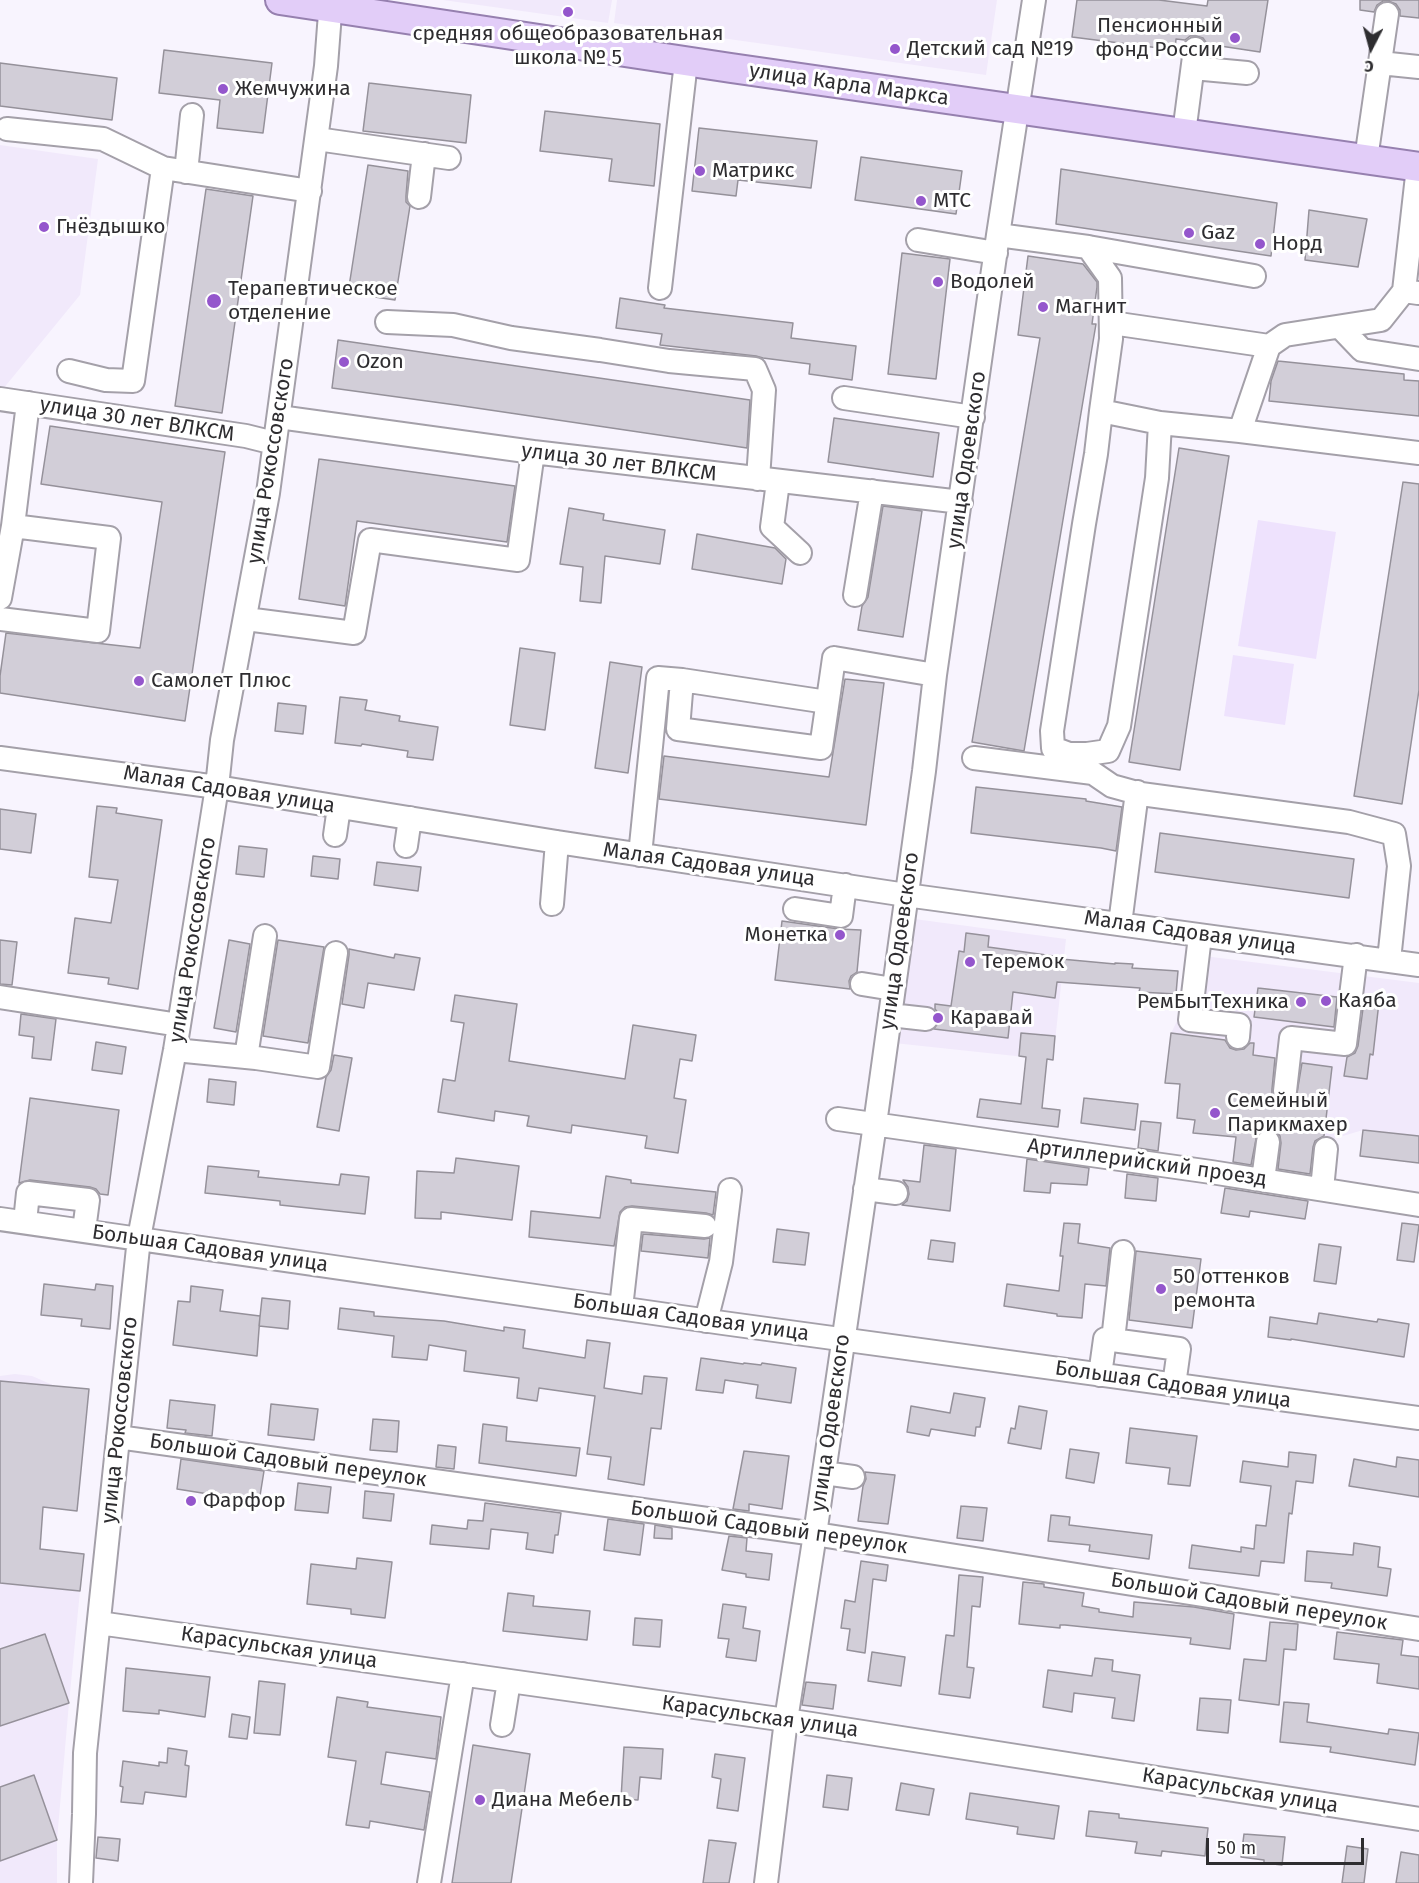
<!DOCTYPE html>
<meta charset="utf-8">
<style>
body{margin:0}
#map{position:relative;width:1419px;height:1883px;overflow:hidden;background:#f8f4fe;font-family:"Fira Sans",sans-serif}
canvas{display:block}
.north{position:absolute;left:1341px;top:18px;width:60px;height:60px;-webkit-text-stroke:4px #fff;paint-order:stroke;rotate:186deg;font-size:16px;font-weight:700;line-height:24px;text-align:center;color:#2e2d30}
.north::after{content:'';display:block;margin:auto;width:21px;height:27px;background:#2e2d30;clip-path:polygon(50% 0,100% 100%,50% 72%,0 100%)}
.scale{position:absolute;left:1206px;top:1838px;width:158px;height:27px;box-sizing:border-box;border:3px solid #2e2d30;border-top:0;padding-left:8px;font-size:18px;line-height:21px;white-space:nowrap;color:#2e2d30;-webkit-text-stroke:4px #fff;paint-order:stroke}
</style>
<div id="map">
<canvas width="1419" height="1883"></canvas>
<div class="north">С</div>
<div class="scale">50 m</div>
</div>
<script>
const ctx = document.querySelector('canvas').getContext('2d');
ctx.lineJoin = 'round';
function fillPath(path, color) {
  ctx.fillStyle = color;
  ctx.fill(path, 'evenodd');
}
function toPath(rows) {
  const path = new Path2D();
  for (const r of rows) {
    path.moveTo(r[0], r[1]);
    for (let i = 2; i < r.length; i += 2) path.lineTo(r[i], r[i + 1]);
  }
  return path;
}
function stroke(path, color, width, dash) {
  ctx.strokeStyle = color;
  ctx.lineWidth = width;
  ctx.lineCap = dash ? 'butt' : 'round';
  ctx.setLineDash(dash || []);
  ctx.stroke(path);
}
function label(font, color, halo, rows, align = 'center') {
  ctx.font = font + ' "Fira Sans",sans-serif';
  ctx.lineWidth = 6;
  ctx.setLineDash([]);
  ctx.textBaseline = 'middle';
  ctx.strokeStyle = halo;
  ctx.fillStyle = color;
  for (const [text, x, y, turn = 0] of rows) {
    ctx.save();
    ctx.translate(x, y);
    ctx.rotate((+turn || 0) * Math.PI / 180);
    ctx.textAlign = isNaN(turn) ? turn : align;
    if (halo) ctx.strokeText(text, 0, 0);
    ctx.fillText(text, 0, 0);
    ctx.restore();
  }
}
fillPath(toPath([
 [443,0,612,0,608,23],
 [617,0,997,0,986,75,614,23],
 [0,145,98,159,80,295,3,389,0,388],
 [914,919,1066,939,1053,1060,894,1043],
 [1188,954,1419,983,1419,1137,1363,1130,1323,1142,1237,1131,1242,1091,1165,1083,1171,1033,1182,1011],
 [15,1374,32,1376,55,1386,89,1389,77,1511,43,1507,37,1587,80,1591,69,1703,57,1840,57,1883,0,1883,0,1376]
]), '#f1e9fb');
fillPath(toPath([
 [1258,520,1336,532,1316,659,1238,646],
 [1233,655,1294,664,1285,725,1224,716]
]), '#eee2fd');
const building = toPath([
 [1077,0,1159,0,1207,6,1208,0,1268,0,1260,52,1207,44,1203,38,1196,36,1190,36,1185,40,1176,39,1175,50,1072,37,1077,0],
 [1360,0,1419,0,1419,18,1400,16,1400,10,1396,4,1388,1,1383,1,1377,5,1374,12,1360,10,1360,0],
 [164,50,272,63,263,133,217,128,220,100,159,93,164,50],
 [0,63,117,78,112,120,0,106,0,63],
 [369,83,471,95,466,143,363,131,369,83],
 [545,111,660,124,654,186,609,181,612,159,540,151,545,111],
 [699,128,817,141,811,188,738,180,736,196,692,191,699,128],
 [861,157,962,171,956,214,855,200,861,157],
 [368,165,408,171,406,196,406,202,410,206,395,300,348,293,368,165],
 [1061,169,1277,203,1271,256,1056,224,1061,169],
 [206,189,253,196,222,413,175,406,206,189],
 [1309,210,1367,219,1358,267,1305,260,1309,210],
 [902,253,950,259,936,379,888,374,902,253],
 [1028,256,1083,264,1097,282,1097,287,1092,324,1096,324,1024,751,972,742,1040,338,1018,335,1028,256],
 [620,298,665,305,664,308,793,323,791,338,856,346,852,380,809,374,810,364,763,358,756,356,660,345,662,334,616,328,620,298],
 [338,340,750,400,747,448,456,405,332,388,338,340],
 [1278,361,1404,374,1404,380,1419,381,1419,416,1269,401,1271,381,1278,361],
 [834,418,939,433,933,477,828,462,834,418],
 [50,426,225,452,185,721,0,693,0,676,6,633,140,648,162,502,41,484,50,426],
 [1179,448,1229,456,1180,770,1129,762,1179,448],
 [319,459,515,486,507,542,357,521,345,606,299,599,319,459],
 [1403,482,1419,484,1419,690,1402,804,1354,796,1403,482],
 [883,506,922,511,903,637,858,630,862,606,868,597,883,506],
 [569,508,604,514,603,520,665,530,660,564,605,556,601,603,580,601,583,567,560,564,569,508],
 [697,534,775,548,786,559,782,584,692,569,697,534],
 [520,648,555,653,545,730,510,725,520,648],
 [610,662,642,667,628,773,595,768,610,662],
 [845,679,884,683,866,825,659,799,664,756,829,777,845,679],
 [340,697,367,700,365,710,400,716,399,721,438,727,433,760,407,757,408,751,362,744,361,746,335,743,340,697],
 [278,703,306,706,303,734,275,731,278,703],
 [976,787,1086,799,1086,801,1122,807,1116,851,1101,848,971,833,976,787],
 [97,806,117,808,116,813,162,820,138,989,108,984,109,978,68,973,75,918,111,923,118,880,89,877,97,806],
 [0,809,36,814,31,853,0,849,0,809],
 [1160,833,1354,859,1349,898,1155,872,1160,833],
 [239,846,267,849,264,877,236,874,239,846],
 [313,856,340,859,338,879,311,876,313,856],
 [377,862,421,867,418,891,374,885,377,862],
 [782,921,839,929,861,930,857,972,851,976,849,981,850,989,775,980,782,921],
 [966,933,989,936,988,947,1061,957,1061,959,1115,964,1115,963,1133,964,1132,968,1178,971,1176,994,1139,992,1140,988,1057,982,1055,998,1013,992,1008,1038,934,1029,939,1020,939,1014,935,1009,935,1004,951,1006,959,951,964,952,966,933],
 [0,940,17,942,12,985,0,984,0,940],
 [229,940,250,944,236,1032,214,1028,229,940],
 [278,940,324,947,308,1043,263,1036,278,940],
 [349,949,394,958,395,954,420,958,414,990,368,983,364,1008,342,1004,349,955,349,949],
 [1258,988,1337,997,1334,1027,1254,1017,1258,988],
 [455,995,517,1004,509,1061,625,1079,633,1025,696,1035,692,1061,680,1059,674,1098,686,1100,678,1153,645,1148,647,1136,572,1125,571,1133,527,1126,529,1116,495,1111,494,1121,438,1112,443,1079,455,1081,464,1023,451,1021,455,995],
 [1364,1001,1379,1002,1373,1055,1370,1054,1367,1079,1344,1076,1347,1057,1355,1053,1358,1046,1364,1001],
 [21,1014,56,1019,51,1060,32,1058,34,1037,19,1035,21,1014],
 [1021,1033,1055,1036,1053,1060,1047,1059,1042,1108,1060,1110,1058,1127,977,1117,980,1099,1021,1104,1026,1057,1019,1056,1021,1033],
 [1171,1033,1225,1040,1230,1048,1236,1050,1244,1049,1250,1043,1254,1043,1253,1055,1275,1058,1272,1089,1272,1096,1277,1101,1283,1104,1290,1104,1296,1099,1302,1063,1332,1067,1324,1136,1315,1141,1313,1147,1310,1174,1278,1169,1281,1143,1280,1136,1276,1131,1270,1129,1263,1129,1257,1134,1251,1165,1233,1162,1236,1137,1193,1133,1195,1120,1177,1118,1180,1084,1165,1083,1171,1033],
 [96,1042,126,1047,122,1074,92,1070,96,1042],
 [334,1055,352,1058,339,1131,317,1127,326,1077,331,1070,334,1055],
 [209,1079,236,1082,234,1105,207,1102,209,1079],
 [30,1098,119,1110,108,1195,100,1194,96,1189,90,1187,30,1180,19,1183,30,1098],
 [1084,1098,1138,1104,1135,1130,1081,1123,1084,1098],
 [1141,1121,1161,1123,1158,1151,1138,1148,1141,1121],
 [1363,1130,1419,1136,1419,1163,1360,1156,1363,1130],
 [924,1145,956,1149,950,1211,902,1205,907,1201,909,1194,908,1187,903,1180,920,1182,924,1145],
 [456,1158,519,1166,512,1220,441,1212,441,1219,415,1218,417,1171,454,1173,456,1158],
 [1027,1159,1089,1168,1087,1185,1051,1183,1050,1193,1024,1191,1027,1159],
 [208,1166,259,1171,258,1177,339,1185,341,1174,369,1177,365,1214,280,1205,280,1201,205,1193,208,1166],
 [1127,1174,1158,1178,1156,1201,1125,1198,1127,1174],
 [606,1176,631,1180,631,1183,716,1192,713,1215,706,1213,632,1206,625,1207,620,1212,614,1246,529,1237,531,1211,600,1218,606,1176],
 [1225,1188,1308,1201,1305,1219,1250,1211,1249,1217,1221,1213,1225,1188],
 [1064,1223,1080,1224,1078,1243,1110,1248,1106,1286,1085,1284,1082,1318,1057,1316,1057,1314,1004,1306,1007,1284,1059,1291,1063,1256,1060,1256,1064,1223],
 [1402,1223,1419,1225,1414,1262,1397,1260,1402,1223],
 [777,1229,809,1233,805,1265,773,1262,777,1229],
 [643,1234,704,1239,710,1238,708,1258,641,1251,643,1234],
 [931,1240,955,1243,953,1262,928,1259,931,1240],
 [1319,1244,1341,1247,1336,1284,1314,1281,1319,1244],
 [1136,1251,1201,1259,1192,1328,1129,1320,1136,1251],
 [44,1284,95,1290,96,1284,113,1286,110,1329,81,1326,82,1319,41,1315,44,1284],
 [191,1286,223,1290,220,1311,260,1316,257,1356,173,1345,178,1301,190,1302,191,1286],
 [262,1298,290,1301,288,1329,259,1326,262,1298],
 [340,1308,374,1312,374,1316,444,1321,504,1331,504,1327,525,1330,523,1348,585,1358,587,1340,610,1343,604,1388,642,1394,644,1376,667,1378,661,1429,651,1428,644,1485,608,1479,611,1457,587,1454,595,1396,539,1388,537,1401,517,1398,519,1378,464,1371,466,1351,429,1345,427,1360,392,1357,394,1336,338,1329,340,1308],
 [1319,1313,1377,1322,1378,1319,1409,1324,1404,1357,1291,1339,1291,1340,1268,1337,1270,1317,1317,1324,1319,1313],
 [701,1358,743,1364,744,1363,761,1365,762,1363,796,1368,791,1403,756,1398,758,1385,725,1380,723,1393,696,1390,701,1358],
 [0,1381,89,1389,77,1511,43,1507,40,1549,84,1554,80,1591,0,1583,0,1381],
 [954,1393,985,1398,980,1427,976,1427,975,1436,931,1429,929,1436,907,1432,911,1406,950,1413,954,1393],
 [170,1400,215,1405,212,1436,185,1433,186,1430,167,1428,170,1400],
 [271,1404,318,1409,314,1440,268,1435,271,1404],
 [1019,1406,1047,1411,1041,1449,1008,1443,1011,1428,1015,1429,1019,1406],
 [373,1419,399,1421,397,1452,370,1450,373,1419],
 [483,1424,507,1427,506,1441,580,1448,576,1476,479,1463,483,1424],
 [1130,1428,1197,1436,1190,1486,1168,1484,1170,1468,1126,1463,1130,1428],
 [438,1445,456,1447,454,1469,436,1467,438,1445],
 [1070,1449,1099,1453,1094,1483,1066,1478,1070,1449],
 [744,1451,789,1456,782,1509,749,1504,749,1511,733,1509,744,1451],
 [1289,1452,1316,1455,1313,1483,1296,1481,1292,1514,1289,1513,1284,1563,1261,1561,1259,1576,1189,1568,1192,1545,1241,1552,1241,1547,1254,1549,1256,1525,1266,1526,1271,1486,1240,1482,1243,1461,1288,1467,1289,1452],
 [1397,1457,1419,1460,1419,1497,1349,1486,1354,1459,1396,1467,1397,1457],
 [181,1459,264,1471,259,1502,177,1489,181,1459],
 [865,1472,895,1475,888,1524,858,1521,863,1486,866,1479,865,1472],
 [298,1483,331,1487,328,1513,295,1510,298,1483],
 [365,1491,394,1494,391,1521,363,1518,365,1491],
 [485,1503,561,1513,558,1535,555,1535,553,1553,526,1549,528,1533,491,1529,489,1549,430,1544,432,1525,467,1529,468,1520,483,1521,485,1503],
 [961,1506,987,1508,983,1541,957,1538,961,1506],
 [1051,1515,1070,1517,1069,1525,1152,1535,1149,1559,1089,1551,1090,1545,1048,1541,1051,1515],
 [608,1519,644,1524,640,1555,604,1550,608,1519],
 [655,1525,672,1528,672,1539,654,1538,655,1525],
 [729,1536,747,1538,746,1551,772,1554,769,1580,746,1577,746,1574,722,1570,729,1536],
 [1354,1543,1380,1547,1378,1567,1391,1569,1387,1596,1331,1588,1332,1583,1305,1581,1307,1551,1353,1555,1354,1543],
 [357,1558,392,1562,385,1618,351,1614,351,1609,307,1604,311,1564,356,1569,357,1558],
 [861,1561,888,1565,886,1581,873,1579,865,1653,847,1650,850,1629,841,1628,845,1600,855,1602,861,1561],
 [959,1575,983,1577,980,1607,972,1606,967,1667,974,1668,970,1698,939,1694,946,1635,954,1636,959,1575],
 [1023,1582,1044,1584,1044,1587,1084,1593,1082,1606,1099,1609,1099,1612,1133,1617,1134,1602,1194,1607,1234,1614,1230,1649,1190,1644,1191,1638,1065,1625,1060,1625,1060,1628,1019,1624,1023,1582],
 [508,1593,534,1596,533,1606,590,1611,587,1640,503,1631,508,1593],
 [723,1604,746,1607,743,1628,760,1631,756,1661,726,1657,729,1639,718,1638,723,1604],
 [635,1618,662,1620,660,1647,633,1645,635,1618],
 [1270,1622,1298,1624,1296,1650,1284,1649,1279,1705,1239,1700,1244,1659,1266,1661,1270,1622],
 [1337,1632,1403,1640,1401,1655,1419,1657,1419,1689,1377,1683,1379,1664,1334,1659,1337,1632],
 [45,1634,69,1703,0,1726,0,1649,45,1634],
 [872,1652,905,1657,901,1686,868,1681,872,1652],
 [1095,1658,1113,1660,1112,1671,1140,1675,1134,1721,1112,1718,1115,1698,1074,1693,1072,1712,1043,1707,1048,1670,1092,1676,1095,1658],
 [126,1668,210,1677,205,1717,159,1710,159,1714,123,1711,126,1668],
 [259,1681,285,1684,280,1735,254,1733,259,1681],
 [806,1682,836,1685,833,1709,802,1705,806,1682],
 [337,1697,368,1702,367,1707,441,1717,436,1759,386,1752,381,1784,430,1792,424,1830,370,1821,369,1828,346,1825,356,1761,328,1757,337,1697],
 [1200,1698,1231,1700,1228,1733,1197,1730,1200,1698],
 [1284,1702,1309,1704,1307,1722,1388,1734,1389,1729,1419,1733,1415,1765,1330,1752,1331,1747,1280,1742,1284,1702],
 [232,1714,250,1717,247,1739,229,1737,232,1714],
 [473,1745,530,1754,511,1883,452,1883,473,1745],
 [624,1747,663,1749,661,1779,640,1777,638,1800,621,1799,624,1747],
 [168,1748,187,1751,185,1765,189,1766,186,1797,145,1792,143,1804,121,1802,123,1787,120,1786,123,1761,159,1766,159,1762,167,1763,168,1748],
 [715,1754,745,1758,738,1811,717,1808,721,1779,712,1777,715,1754],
 [34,1775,57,1840,0,1861,0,1787,34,1775],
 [827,1775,852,1778,848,1810,823,1807,827,1775],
 [901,1783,934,1789,929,1815,896,1810,901,1783],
 [970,1793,1059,1806,1054,1839,1017,1834,1018,1827,966,1819,970,1793],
 [1089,1811,1119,1814,1119,1818,1208,1828,1205,1856,1162,1851,1161,1856,1135,1853,1137,1842,1086,1836,1089,1811],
 [1244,1834,1285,1837,1282,1865,1264,1863,1264,1860,1241,1857,1244,1834],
 [98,1837,120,1839,118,1861,96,1858,98,1837],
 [709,1840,736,1843,729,1883,703,1883,709,1840],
 [1347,1846,1368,1849,1364,1883,1342,1883,1347,1846],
 [1401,1852,1419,1855,1419,1883,1396,1883,1401,1852]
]);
fillPath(building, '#d2ced8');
stroke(building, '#95919a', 1.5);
const minor = toPath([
 [1380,63,1419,67],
 [1193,68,1247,73],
 [7,129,103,139,163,168],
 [1184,133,1195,49],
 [317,139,449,158],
 [1366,159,1387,14],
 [186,172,192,115],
 [419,197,424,154],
 [998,235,1088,247,1110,278,1111,339,1101,411,1096,454,1084,524,1052,731,1053,748,1069,754,1087,754,1108,751,1119,726,1157,478,1160,423,1101,411],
 [918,240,996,253],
 [1088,247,1254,276],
 [660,288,686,62],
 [1418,293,1404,291,1418,167],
 [387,322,453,325,511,338,600,350,669,361,755,369,764,390,758,479],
 [1112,323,1269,346],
 [1340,327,1362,350,1419,359],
 [69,371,106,380,133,381,163,168,310,191],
 [844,398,973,417],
 [0,399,246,436,274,443],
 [279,417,533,452,961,502],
 [1160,423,1240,431,1269,346,1285,335,1381,320,1404,291],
 [1240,431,1419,453],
 [778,482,772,527,800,553],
 [855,595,872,491],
 [0,598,13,526],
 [0,619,98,631,109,538,13,526,28,403],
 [246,619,354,633,370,540,518,560,533,452],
 [682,680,827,702],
 [0,758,217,787,557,842,906,895,1419,965],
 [974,758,1093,773,1112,786,1141,794,1349,822,1394,834,1399,866,1389,960],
 [335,835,339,807],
 [406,846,410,818],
 [640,855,658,678,682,680,678,729,821,748,834,658,935,675],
 [552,904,557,842],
 [795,909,841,916,845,885],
 [1120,924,1137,792],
 [1200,936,1190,1020,1239,1025,1238,1037],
 [862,984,893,989],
 [0,997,179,1025],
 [890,1015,926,1019],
 [175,1050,256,1058,318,1067,336,953],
 [246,1057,265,936],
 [1285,1091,1291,1038,1345,1044,1356,955],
 [838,1119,1211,1172,1419,1205],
 [1263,1180,1268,1142],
 [865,1189,896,1193],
 [1322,1189,1326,1149],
 [0,1219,723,1323,1419,1418],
 [25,1222,28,1193,88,1200,84,1230],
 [621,1308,631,1219,705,1226],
 [706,1321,721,1262,730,1190],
 [1113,1340,1123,1252],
 [1100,1375,1105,1339,1179,1349,1174,1385],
 [118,1437,815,1534,1419,1629],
 [824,1473,853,1477],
 [99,1623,786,1720,1419,1819],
 [502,1725,509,1681],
 [81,1883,84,1814,85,1753,139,1238,175,1050,217,787,222,740,268,493,326,66,331,0],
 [429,1883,463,1674],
 [766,1883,786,1720,815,1534,875,1124,924,771,935,675,998,235,1034,0]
]);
const major = toPath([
 [280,0,731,68,1419,167]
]);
stroke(minor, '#a4a0a9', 26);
stroke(major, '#9680af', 32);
stroke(minor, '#fff', 22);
stroke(major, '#e2cdf8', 28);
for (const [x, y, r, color] of [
 [568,12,6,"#9456cc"],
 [1235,38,6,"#9456cc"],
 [895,49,6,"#9456cc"],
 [223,89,6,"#9456cc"],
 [700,171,6,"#9456cc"],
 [921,201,6,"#9456cc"],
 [44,227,6,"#9456cc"],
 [1189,233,6,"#9456cc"],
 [1260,244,6,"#9456cc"],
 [938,282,6,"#9456cc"],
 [214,301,8,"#9456cc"],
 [1043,307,6,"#9456cc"],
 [344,362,6,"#9456cc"],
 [139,681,6,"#9456cc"],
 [840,935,6,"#9456cc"],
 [970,962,6,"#9456cc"],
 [1326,1001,6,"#9456cc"],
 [1301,1002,6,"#9456cc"],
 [938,1018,6,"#9456cc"],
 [1215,1113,6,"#9456cc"],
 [1161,1289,6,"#9456cc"],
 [191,1501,6,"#9456cc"],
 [480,1800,6,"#9456cc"]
]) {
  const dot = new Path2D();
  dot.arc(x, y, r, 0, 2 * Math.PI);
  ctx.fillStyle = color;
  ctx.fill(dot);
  stroke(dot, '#fff', 2);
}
label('21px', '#2e2d30', '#fff', [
 ["Пенсионный",1223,26,"right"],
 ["фонд России",1223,50,"right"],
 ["средняя общеобразовательная",568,34,"center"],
 ["школа № 5",568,58,"center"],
 ["Детский сад №19",907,49],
 ["Жемчужина",235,89],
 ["Матрикс",712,171],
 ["МТС",933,201],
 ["Гнёздышко",56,227],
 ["Gaz",1201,233],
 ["Норд",1272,244],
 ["Водолей",950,282],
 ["Терапевтическое",228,289],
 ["отделение",228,313],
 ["Магнит",1055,307],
 ["Ozon",356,362],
 ["Самолет Плюс",151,681],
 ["Монетка",828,935,"right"],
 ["Теремок",982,962],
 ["Каяба",1338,1001],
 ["РемБытТехника",1289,1002,"right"],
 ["Каравай",950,1018],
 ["Семейный",1227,1101],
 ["Парикмахер",1227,1125],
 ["50 оттенков",1173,1277],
 ["ремонта",1173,1301],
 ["Фарфор",203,1501],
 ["Диана Мебель",492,1800]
], 'left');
label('21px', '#2e2d30', '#fff', [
 ["улица Карла Маркса",849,85,8],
 ["улица 30 лет ВЛКСМ",137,420,9],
 ["улица Одоевского",967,460,-82],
 ["улица Рокоссовского",271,461,-81],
 ["улица 30 лет ВЛКСМ",619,463,7],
 ["Малая Садовая улица",229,790,9],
 ["Малая Садовая улица",709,865,8],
 ["Малая Садовая улица",1190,933,8],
 ["улица Рокоссовского",193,940,-81],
 ["улица Одоевского",900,941,-82],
 ["Артиллерийский проезд",1147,1163,8],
 ["Большая Садовая улица",210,1249,8],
 ["Большая Садовая улица",691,1318,8],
 ["Большая Садовая улица",1173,1385,8],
 ["улица Рокоссовского",120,1420,-84],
 ["улица Одоевского",831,1423,-82],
 ["Большой Садовый переулок",288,1461,8],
 ["Большой Садовый переулок",769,1528,8],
 ["Большой Садовый переулок",1249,1602,9],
 ["Карасульская улица",279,1648,8],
 ["Карасульская улица",760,1717,8],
 ["Карасульская улица",1240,1791,9]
]);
</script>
